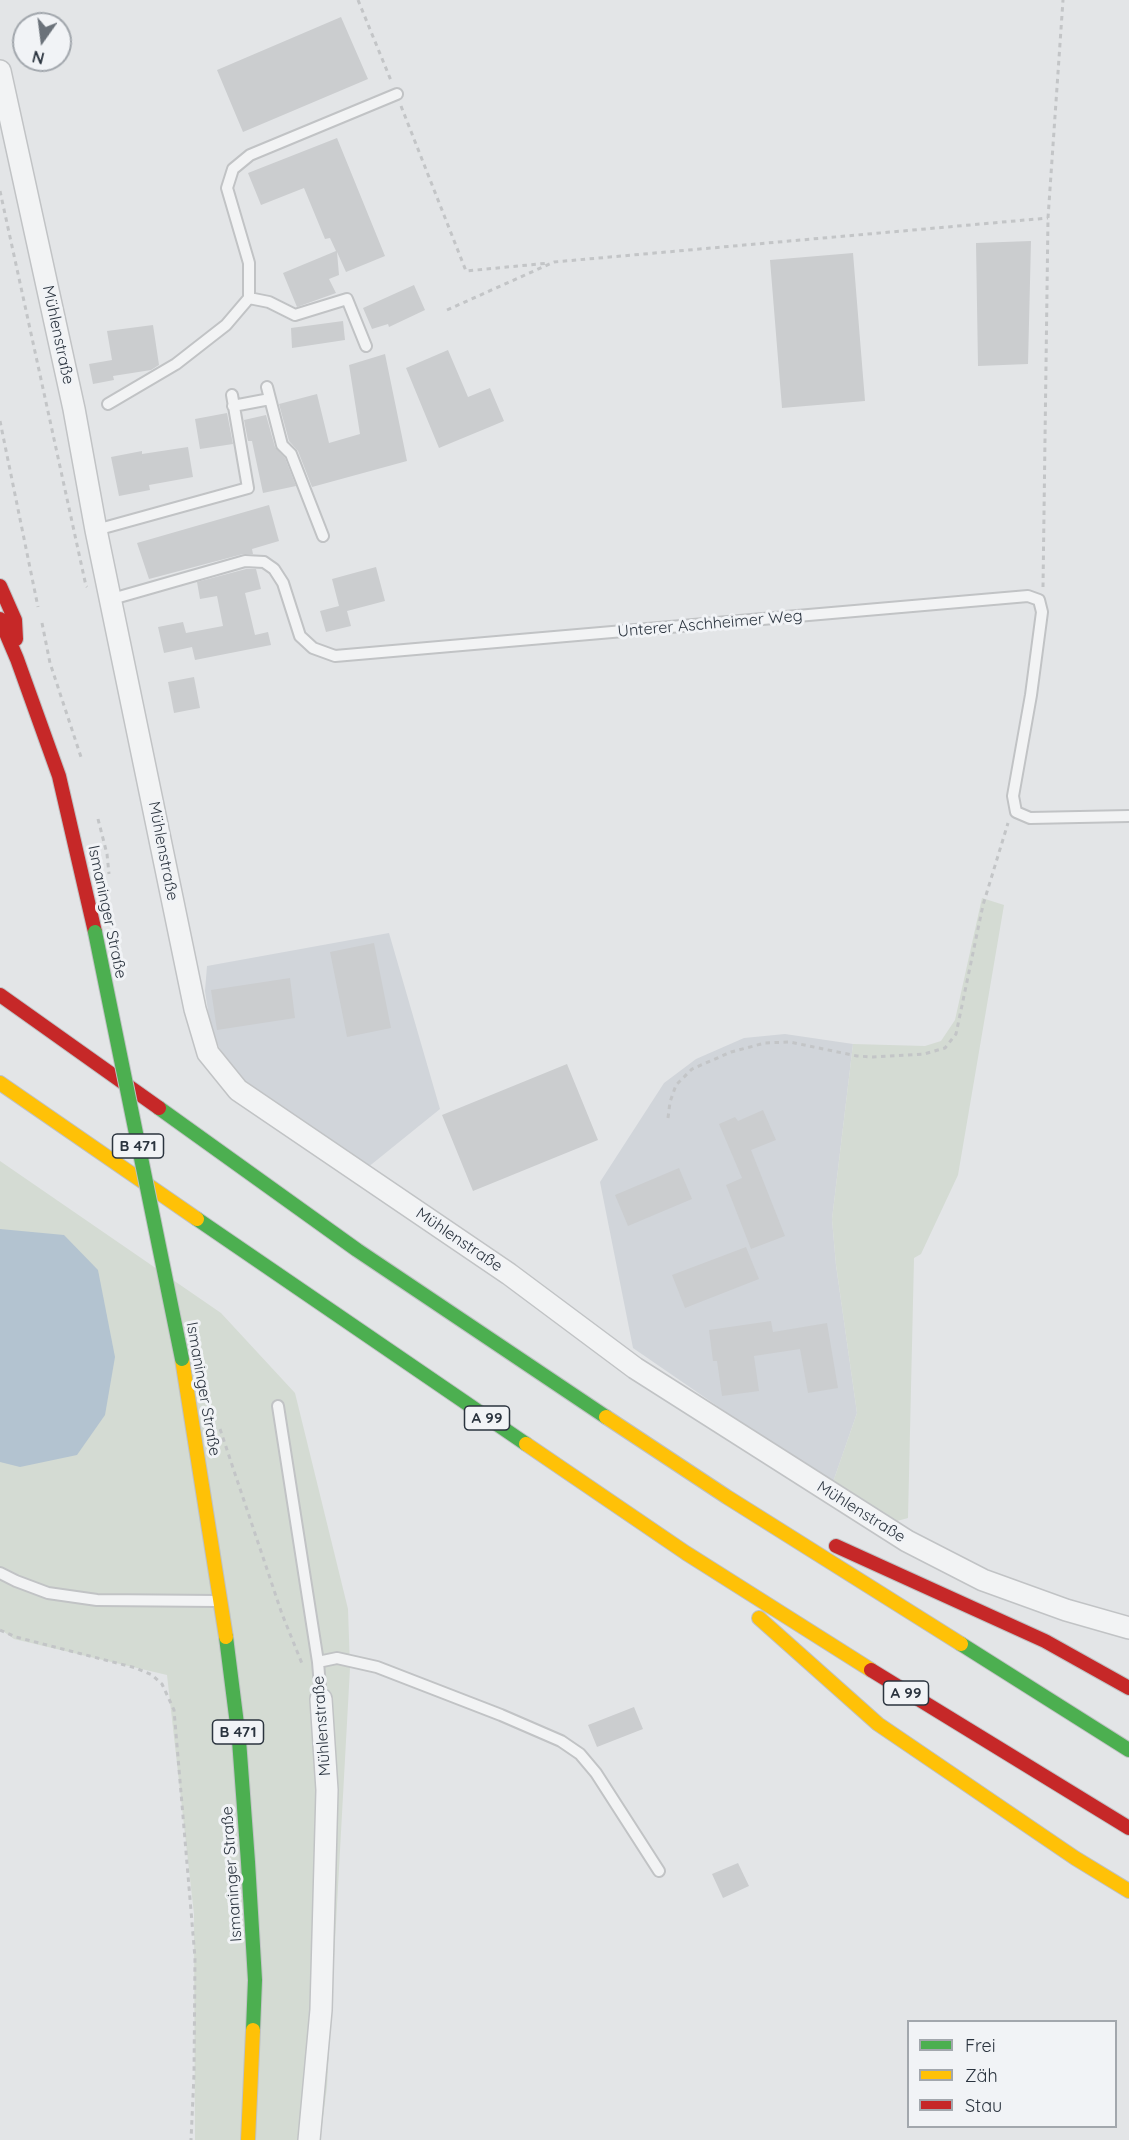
<!DOCTYPE html>
<meta charset="utf-8">
<style>
body{margin:0}
#map{position:relative;width:1129px;height:2140px;overflow:hidden;background:#e3e5e7;font-family:Quicksand,sans-serif}
canvas{display:block}
.legend{position:absolute;left:907px;top:2020px;width:210px;height:108px;box-sizing:border-box;background:#f1f3f6;border:2px solid #a2a7ad;margin:0;padding:8px 10px;list-style:none;font-size:18px;color:#2b343f}
.legend li{display:flex;align-items:center;gap:12px;height:30px}
.legend b{width:30px;border:2px solid #a2a7ad}
.north{position:absolute;left:12px;top:12px;width:60px;height:60px;box-sizing:border-box;background:#f1f3f6;border:2px solid #a2a7ad;border-radius:50%;rotate:194deg;font-size:16px;font-weight:700;line-height:24px;text-align:center;color:#2b343f}
.north::after{content:'';display:block;margin:auto;width:21px;height:27px;background:#6b727a;clip-path:polygon(50% 0,100% 100%,50% 72%,0 100%)}
</style>
<div id="map">
<canvas width="1129" height="2140"></canvas>
<ul class="legend">
<li><b style="height:8px;background:#4caf50"></b>Frei</li>
<li><b style="height:8px;background:#ffc107"></b>Zäh</li>
<li><b style="height:8px;background:#c62828"></b>Stau</li>
</ul>
<div class="north">N</div>
</div>
<script>
const ctx = document.querySelector('canvas').getContext('2d');
ctx.lineJoin = 'round';
function fillPath(path, color) {
  ctx.fillStyle = color;
  ctx.fill(path, 'evenodd');
}
function toPath(rows) {
  const path = new Path2D();
  for (const r of rows) {
    path.moveTo(r[0], r[1]);
    for (let i = 2; i < r.length; i += 2) path.lineTo(r[i], r[i + 1]);
  }
  return path;
}
function stroke(path, color, width, dash) {
  ctx.strokeStyle = color;
  ctx.lineWidth = width;
  ctx.lineCap = dash ? 'butt' : 'round';
  ctx.setLineDash(dash || []);
  ctx.stroke(path);
}
function label(font, color, halo, rows, align = 'center') {
  ctx.font = font + ' Quicksand,sans-serif';
  ctx.lineWidth = 6;
  ctx.setLineDash([]);
  ctx.textBaseline = 'middle';
  ctx.strokeStyle = halo;
  ctx.fillStyle = color;
  for (const [text, x, y, turn = 0] of rows) {
    ctx.save();
    ctx.translate(x, y);
    ctx.rotate((+turn || 0) * Math.PI / 180);
    ctx.textAlign = isNaN(turn) ? turn : align;
    if (halo) ctx.strokeText(text, 0, 0);
    ctx.fillText(text, 0, 0);
    ctx.restore();
  }
}
fillPath(toPath([
 [389,933,440,1109,367,1168,267,1104,227,1064,211,1030,205,991,207,966],
 [785,1034,853,1044,832,1219,836,1265,857,1413,832,1485,633,1348,600,1182,664,1083,696,1059,744,1038]
]), '#d1d5da');
fillPath(toPath([
 [982,898,1004,905,958,1175,921,1254,914,1258,908,1518,897,1521,832,1485,857,1413,836,1265,832,1219,853,1044,925,1046,941,1041,955,1020],
 [0,1161,221,1313,295,1393,348,1609,350,1668,327,2087,320,2140,195,2140,194,1914,167,1675,14,1639,0,1629]
]), '#d4dbd3');
fillPath(toPath([
 [0,1229,64,1235,98,1270,115,1357,105,1415,77,1455,20,1467,0,1462]
]), '#b3c3d0');
fillPath(toPath([
 [341,17,368,79,243,132,217,70],
 [337,138,385,256,346,272,337,252,339,275,329,279,336,293,297,307,283,273,336,251,330,238,325,239,304,188,261,205,248,173],
 [1031,241,1028,364,978,366,976,243],
 [853,253,865,401,782,408,770,260],
 [414,285,425,310,389,327,388,324,372,329,363,308],
 [343,321,345,340,292,348,291,328],
 [153,325,159,365,151,370,113,376,114,380,93,384,89,364,112,360,107,331],
 [448,350,468,397,490,388,504,421,439,448,406,368],
 [385,354,407,461,312,487,298,451,289,441,279,404,317,394,329,443,360,434,349,365],
 [227,413,233,444,200,449,195,419],
 [266,415,275,447,285,458,296,486,263,493,252,441,248,441,244,420],
 [188,447,193,477,149,485,150,490,119,496,111,457,142,451,142,454],
 [269,505,279,541,252,549,253,554,243,554,149,579,137,543],
 [376,567,385,601,347,611,351,626,326,632,320,611,339,606,332,579],
 [246,569,256,569,261,589,245,593,255,635,268,632,271,645,195,660,192,647,164,653,158,627,183,622,186,633,223,626,217,596,200,599,197,582],
 [194,677,200,708,174,713,168,682],
 [374,943,391,1028,347,1037,330,952],
 [290,978,295,1018,217,1030,211,990],
 [567,1064,598,1140,473,1191,442,1115],
 [763,1110,776,1140,751,1150,785,1236,751,1249,726,1185,742,1178,719,1124,735,1117,738,1121],
 [679,1168,692,1199,628,1226,615,1195],
 [746,1247,759,1279,685,1308,672,1275],
 [771,1321,773,1332,827,1323,838,1388,808,1393,800,1349,754,1356,759,1391,722,1396,717,1361,713,1361,709,1330],
 [634,1707,643,1729,597,1747,588,1725],
 [738,1863,749,1886,723,1898,712,1874]
]), '#cbcdcf');
const lane = toPath([
 [249,298,269,302,295,315,347,299,366,346],
 [267,387,282,445,291,454,323,536],
 [108,404,176,364,226,325,249,298,249,263,227,188,233,169,250,155,397,94],
 [233,406,270,399],
 [96,530,248,488,232,395],
 [112,599,245,561,264,562,274,569,283,583,300,636,313,648,335,656,1028,596,1039,600,1042,612,1031,695,1013,796,1016,812,1030,818,1129,816],
 [278,1406,318,1662],
 [0,1573,16,1581,48,1593,97,1600,217,1601],
 [321,1699,318,1662,337,1658,377,1667,501,1715,561,1741,580,1754,596,1773,659,1871]
]);
const street = toPath([
 [0,71,74,409,96,530,195,1009,208,1053,238,1090,509,1274,635,1368,907,1541,983,1580,1066,1610,1129,1628],
 [309,2140,321,2010,327,1790,321,1699]
]);
const fast = toPath([
 [159,1108,357,1250,606,1417],
 [197,1219,526,1444],
 [226,1637,239,1740,248,1862,255,1980,253,2030],
 [961,1644,1129,1750]
]);
const slow = toPath([
 [0,1083,197,1219],
 [182,1359,226,1637],
 [606,1417,727,1497,961,1644],
 [526,1444,686,1553,871,1670],
 [759,1618,878,1724,1075,1858,1129,1891],
 [248,2140,253,2030]
]);
const jam = toPath([
 [0,586,15,620,16,639],
 [0,619,17,659,59,776,95,932],
 [0,995,159,1108],
 [836,1546,1045,1641,1129,1688],
 [871,1670,1129,1828]
]);
stroke(lane, '#c1c3c5', 14);
stroke(street, '#c1c3c5', 24);
stroke(fast, '#bfc2c4', 16);
stroke(slow, '#bfc2c4', 16);
stroke(jam, '#bfc2c4', 16);
stroke(toPath([
 [358,0,392,83],
 [401,106,466,271,549,263],
 [0,191,86,586,87,587],
 [447,310,554,262,1048,218],
 [0,421,38,607],
 [1043,587,1048,218,1063,0],
 [42,623,50,663,81,757],
 [98,819,107,854,109,874],
 [668,1118,670,1102,676,1085,692,1069,731,1052,765,1043,790,1042,857,1056,873,1057,924,1054,945,1048,956,1034,983,905,1008,823],
 [220,1429,282,1614,303,1666],
 [0,1630,16,1637,136,1668,152,1675,162,1684,174,1710,195,1958,194,2075,191,2140]
]), '#c3c5c7', 3, [4.5, 4.5]);
stroke(lane, '#f2f3f4', 10);
stroke(street, '#f2f3f4', 21);
stroke(fast, '#4caf50', 14);
stroke(slow, '#ffc107', 14);
stroke(jam, '#c62828', 14);
const fastBridge = toPath([
 [95,932,182,1359]
]);
stroke(fastBridge, '#bfc2c4', 16, []);
stroke(fastBridge, '#4caf50', 14);
for (const [x, y, w] of [
 [138,1146,51],
 [487,1418,45],
 [906,1693,45],
 [238,1732,51]
]) {
  const box = new Path2D();
  box.roundRect(x - w / 2, y - 12, w, 24, 4.5);
  ctx.fillStyle = '#f1f3f6';
  ctx.fill(box);
  stroke(box, '#2b343f', 1.5);
}
label('bold 15px', '#2b343f', null, [
 ["B 471",138,1146],
 ["A 99",487,1418],
 ["A 99",906,1693],
 ["B 471",238,1732]
]);
label('16px', '#2b343f', '#f1f3f6', [
 ["Mühlenstraße",58,335,78],
 ["Unterer Aschheimer Weg",710,624,-5],
 ["Mühlenstraße",163,851,79],
 ["Ismaninger Straße",107,912,78],
 ["Mühlenstraße",459,1240,34],
 ["Ismaninger Straße",203,1389,80],
 ["Mühlenstraße",861,1512,32],
 ["Mühlenstraße",322,1726,-94],
 ["Ismaninger Straße",232,1874,-94]
]);
</script>
